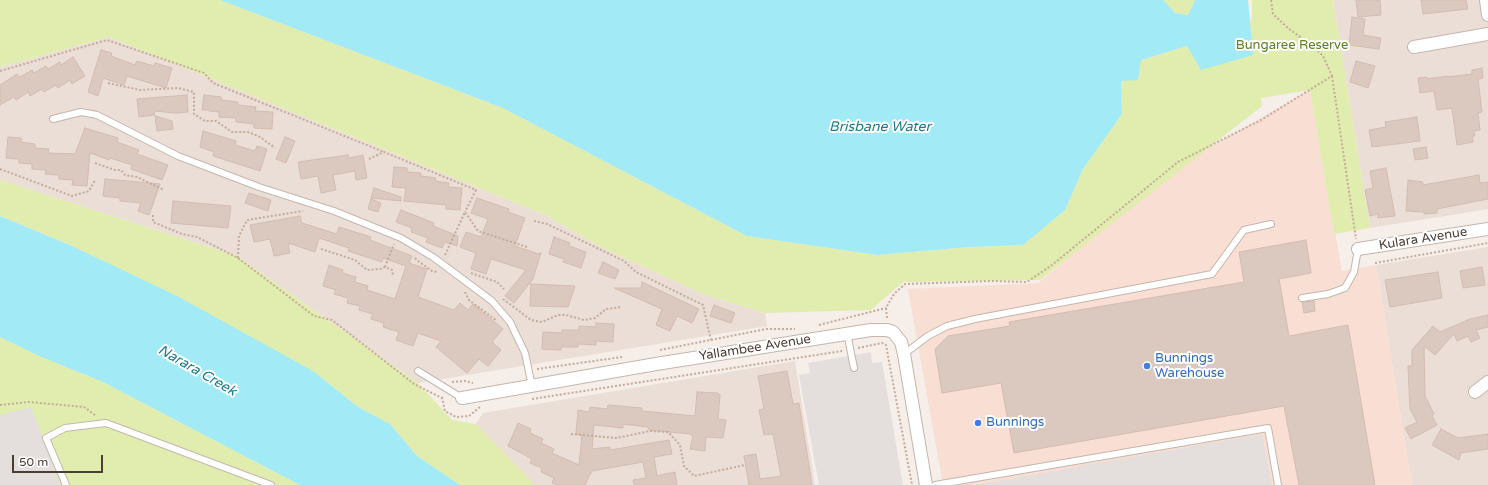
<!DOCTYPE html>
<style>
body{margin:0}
#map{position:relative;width:1488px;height:485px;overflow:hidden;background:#f5eee9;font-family:"Varela Round",sans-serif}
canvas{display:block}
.scale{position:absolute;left:12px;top:455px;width:91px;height:18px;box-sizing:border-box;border:2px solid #4a3d36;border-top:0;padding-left:5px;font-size:12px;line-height:14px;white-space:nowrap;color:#4a3d36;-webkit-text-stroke:3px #fff;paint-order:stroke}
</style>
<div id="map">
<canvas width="1488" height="485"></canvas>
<div class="scale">50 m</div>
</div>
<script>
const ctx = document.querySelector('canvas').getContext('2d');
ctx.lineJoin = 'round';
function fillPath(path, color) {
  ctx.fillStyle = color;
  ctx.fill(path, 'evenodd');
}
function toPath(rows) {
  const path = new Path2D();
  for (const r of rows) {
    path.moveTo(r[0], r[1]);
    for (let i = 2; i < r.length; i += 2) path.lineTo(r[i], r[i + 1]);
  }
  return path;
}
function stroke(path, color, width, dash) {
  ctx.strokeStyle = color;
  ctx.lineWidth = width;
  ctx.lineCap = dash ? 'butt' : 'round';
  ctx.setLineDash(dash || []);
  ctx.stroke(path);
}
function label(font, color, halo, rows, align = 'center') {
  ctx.font = font + ' "Varela Round",sans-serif';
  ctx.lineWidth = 4;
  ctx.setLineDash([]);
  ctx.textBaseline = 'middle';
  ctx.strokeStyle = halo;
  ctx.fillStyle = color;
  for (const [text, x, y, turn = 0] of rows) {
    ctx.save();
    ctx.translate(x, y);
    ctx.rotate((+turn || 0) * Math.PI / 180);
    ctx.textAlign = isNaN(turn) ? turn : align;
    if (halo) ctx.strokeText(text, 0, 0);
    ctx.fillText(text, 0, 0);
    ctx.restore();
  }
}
fillPath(toPath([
 [1333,0,1488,0,1488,209,1370,228],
 [109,37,545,215,603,248,703,294,765,313,767,326,418,383,237,256,0,180,0,67],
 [1488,247,1488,485,1412,485,1376,265],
 [795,361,815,485,530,485,473,428,483,413]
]), '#eaded6');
fillPath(toPath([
 [1310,90,1342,271,1376,265,1412,485,943,485,908,289,1038,283,1184,162]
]), '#f8ded3');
fillPath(toPath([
 [0,0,220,0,503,108,747,236,877,255,969,247,1023,245,1065,210,1083,169,1122,114,1121,81,1141,60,1187,46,1247,32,1252,17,1252,0,1333,0,1370,228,1334,234,1310,90,1261,98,1262,106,1040,280,903,282,871,310,765,313,703,294,603,248,545,215,109,37,0,67],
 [1163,0,1195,0,1188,15,1175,13],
 [0,180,237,256,418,383,452,420,476,424,535,485,460,485,417,456,390,424,358,407,313,371,72,246,0,216],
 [0,337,39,356,103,382,300,485,0,485]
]), '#e1edae');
fillPath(toPath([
 [871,352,872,363,882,362,903,485,819,485,799,375,810,373,808,363],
 [31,407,61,485,0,485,0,415],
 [1262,434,1272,485,975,485]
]), '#e4dfdd');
fillPath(toPath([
 [220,0,1163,0,1175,13,1188,15,1195,0,1248,0,1253,55,1201,70,1187,46,1141,60,1138,80,1121,81,1122,114,1083,169,1065,210,1023,245,969,247,877,255,747,236,503,108],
 [0,216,72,246,177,296,313,371,358,407,390,424,417,456,460,485,300,485,103,382,39,356,0,337]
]), '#a1eaf6');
const building = toPath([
 [1356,0,1380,0,1381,15,1358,17,1356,0],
 [1421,0,1466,0,1468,9,1423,14,1421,0],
 [1352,17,1365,19,1363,35,1381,38,1379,49,1349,45,1352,17],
 [101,50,112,53,111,56,135,65,137,61,154,66,155,63,172,68,166,88,127,76,124,85,103,78,98,96,88,92,101,50],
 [73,57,85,76,72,84,70,80,58,88,56,85,44,92,42,89,30,96,28,92,16,100,14,97,0,105,0,85,17,74,20,77,32,70,34,73,46,66,48,69,60,62,61,65,73,57],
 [1356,61,1375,66,1368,88,1350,82,1356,61],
 [1482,68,1483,78,1478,79,1482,112,1478,113,1480,130,1474,131,1475,136,1472,136,1473,142,1457,145,1452,108,1437,110,1434,91,1420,93,1418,78,1427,77,1427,79,1447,76,1447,77,1472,74,1472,70,1482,68],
 [187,95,188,112,175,113,155,111,154,115,139,117,137,99,187,95],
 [204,95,221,97,221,100,238,102,238,105,256,107,255,111,273,112,272,129,254,128,254,124,236,122,236,118,219,117,219,112,209,111,210,110,202,110,204,95],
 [155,116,172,121,173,129,157,131,155,116],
 [1417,117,1420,141,1372,147,1369,130,1386,127,1385,122,1417,117],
 [85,128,118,138,117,142,139,150,137,154,168,165,162,180,131,169,132,165,110,158,109,160,90,153,87,186,72,185,73,180,59,179,59,175,45,174,46,170,32,169,32,164,19,163,19,159,6,158,8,137,21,138,21,142,35,144,35,148,49,149,48,153,75,154,85,128],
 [203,131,236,141,235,145,255,151,257,146,267,149,260,171,213,156,214,152,200,147,203,131],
 [285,137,295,141,286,163,276,159,285,137],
 [1426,147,1428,158,1415,160,1413,149,1426,147],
 [348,155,349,158,363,155,367,178,356,180,355,171,333,175,336,190,321,193,318,176,301,179,298,162,348,155],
 [394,167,407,168,407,172,421,173,421,176,436,178,435,181,449,183,448,187,462,188,460,210,446,209,446,205,404,201,406,188,392,187,394,167],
 [1386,168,1395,216,1378,218,1378,214,1370,216,1365,190,1373,188,1370,171,1386,168],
 [1479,175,1480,183,1488,182,1488,199,1437,209,1437,213,1424,214,1424,212,1406,211,1408,180,1423,182,1423,185,1479,175],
 [105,179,160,184,149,215,138,211,141,203,120,201,120,198,103,196,105,179],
 [374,188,401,197,401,201,371,198,374,188],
 [249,193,271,200,268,211,245,203,249,193],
 [477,198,509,209,508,212,525,218,515,246,539,254,541,252,533,279,514,303,505,296,526,270,491,259,486,274,471,269,476,253,460,247,466,232,481,237,488,219,471,213,477,198],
 [371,199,381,203,378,212,368,209,371,199],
 [173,201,231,206,228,228,171,223,173,201],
 [401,210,434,223,433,226,458,236,457,246,445,242,442,248,426,242,428,238,411,232,412,228,396,222,401,210],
 [300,216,302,223,337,234,339,227,371,237,370,240,412,256,409,263,427,269,418,297,454,310,460,303,468,310,473,304,503,329,492,342,501,350,488,366,479,359,467,373,436,347,441,341,418,333,413,346,396,340,399,332,383,327,384,323,371,319,373,314,359,310,360,306,347,303,348,298,334,294,336,290,323,286,329,265,343,270,342,273,356,277,355,282,368,286,367,290,395,299,406,266,383,258,382,262,348,251,349,248,319,238,315,252,288,243,290,253,274,256,270,239,254,242,250,225,300,216],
 [554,237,570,243,569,246,586,252,581,268,563,262,564,259,549,254,554,237],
 [1306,240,1311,273,1279,279,1289,336,1348,325,1375,485,1299,485,1284,406,1014,453,1001,383,942,393,935,349,948,336,1010,326,1009,322,1244,282,1239,252,1306,240],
 [603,262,619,270,615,279,598,273,603,262],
 [1482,267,1485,285,1463,288,1460,271,1482,267],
 [1438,272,1442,298,1390,307,1385,280,1438,272],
 [642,282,699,309,692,323,677,316,670,331,656,325,662,309,614,288,641,288,642,282],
 [531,284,575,286,568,307,530,306,531,284],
 [1314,301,1315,311,1304,313,1302,302,1314,301],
 [714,305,735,313,731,323,710,316,714,305],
 [1488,315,1488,327,1476,330,1480,338,1471,342,1468,336,1457,341,1454,334,1435,355,1424,346,1425,396,1434,414,1432,416,1437,425,1411,439,1405,428,1417,422,1410,409,1408,366,1412,366,1412,350,1433,326,1440,332,1470,319,1488,315],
 [596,323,614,324,613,342,596,341,596,345,578,344,578,347,561,347,561,350,542,349,543,332,562,333,562,330,579,330,579,326,596,327,596,323],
 [787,371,793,404,799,403,812,485,749,485,744,456,756,454,760,479,781,476,773,434,764,435,759,410,764,409,758,376,787,371],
 [697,392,718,393,720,395,718,419,726,420,723,438,706,437,705,451,690,449,693,436,690,434,649,430,648,427,623,424,623,428,594,425,592,449,610,447,610,450,669,440,672,454,654,457,657,476,675,472,677,485,634,485,633,480,646,478,643,462,592,471,585,485,557,485,552,483,554,478,541,472,542,468,530,463,532,459,508,446,518,423,531,429,530,433,543,439,541,443,554,449,552,453,579,465,582,435,576,434,578,410,589,412,590,407,607,409,608,405,642,408,642,411,695,416,697,392],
 [1441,429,1458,438,1488,434,1488,449,1461,453,1459,460,1432,445,1441,429]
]);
fillPath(building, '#dbc9c0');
stroke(building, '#d4bcaf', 1);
const lane = toPath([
 [53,119,81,112,97,115,178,156,259,187,334,211,401,238,433,257,492,301,510,322,525,353,532,386],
 [1302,298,1328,294,1345,288,1354,272,1358,249],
 [847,333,854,368],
 [904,354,928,336,947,326,975,319,1212,274,1244,230,1271,224],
 [418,371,462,398],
 [66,485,46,438,65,428,106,423,271,485],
 [935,485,1268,428,1278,485]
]);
const street = toPath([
 [1486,0,1488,15],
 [1414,47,1488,34],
 [1358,249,1488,229],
 [1475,392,1488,382],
 [462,398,656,364,871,330,887,330,893,332,901,342,904,354,926,485]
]);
stroke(lane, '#c5b6ad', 8);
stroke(street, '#c5b6ad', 14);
stroke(toPath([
 [0,71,107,40,204,73,213,83,384,152],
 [1332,76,1356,239],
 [108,83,140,90,178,88,194,92,194,114,205,121,216,121,232,132,248,132,260,137,275,148],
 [369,159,384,152,476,190,465,212],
 [95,163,115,170,121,170,125,175,137,177,164,190],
 [0,169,72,196,89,191,95,180],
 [153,215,153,222,182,234,197,237,238,258,314,316,332,320,414,384,442,398],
 [534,221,547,224,624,261,636,272,703,305,711,340],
 [321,249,355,260,367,270,380,269,385,267,392,270,393,275],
 [445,255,465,212,478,231,527,247],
 [238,258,239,236,247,220,303,211],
 [415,258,418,261,432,271,438,272],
 [1375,263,1488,243],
 [385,267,394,244],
 [471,273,497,282,504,289],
 [465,292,469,300,497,321],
 [503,299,531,320,542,322,558,315,566,315,584,320,595,318,606,309,622,307],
 [887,318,886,308,894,294,905,284,992,281,1027,282,1052,265,1178,162,1261,120,1332,76,1323,56,1312,45,1289,29,1273,14,1271,0],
 [819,325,886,308],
 [858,348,882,343,886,345,912,485],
 [660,350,766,329,795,329],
 [537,369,622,357],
 [452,382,465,381,473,383],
 [442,397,445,411,456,417,469,416,480,407],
 [532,399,842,351],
 [0,405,29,402,84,407,95,415],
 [571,434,616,438,650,431,668,432,680,445,684,466,694,476,745,465]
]), '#c5aa9a', 2, [2, 2]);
stroke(lane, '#fff', 6);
stroke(street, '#fff', 12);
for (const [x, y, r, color] of [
 [1147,366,4,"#3f7fe0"],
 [978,423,4,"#3f7fe0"]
]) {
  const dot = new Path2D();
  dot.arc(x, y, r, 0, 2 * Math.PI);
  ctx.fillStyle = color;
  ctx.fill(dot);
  stroke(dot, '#fff', 1.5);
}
label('13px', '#608124', '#fff', [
 ["Bungaree Reserve",1292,46]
]);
label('13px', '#4a3d36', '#fff', [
 ["Kulara Avenue",1423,239,-9],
 ["Yallambee Avenue",755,348,-9]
]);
label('13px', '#366cbe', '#fff', [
 ["Bunnings",1155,359],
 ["Warehouse",1155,374],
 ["Bunnings",986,423]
], 'left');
label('italic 14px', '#1f7b8c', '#fff', [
 ["Brisbane Water",880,127],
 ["Narara Creek",197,371,30]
]);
</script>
